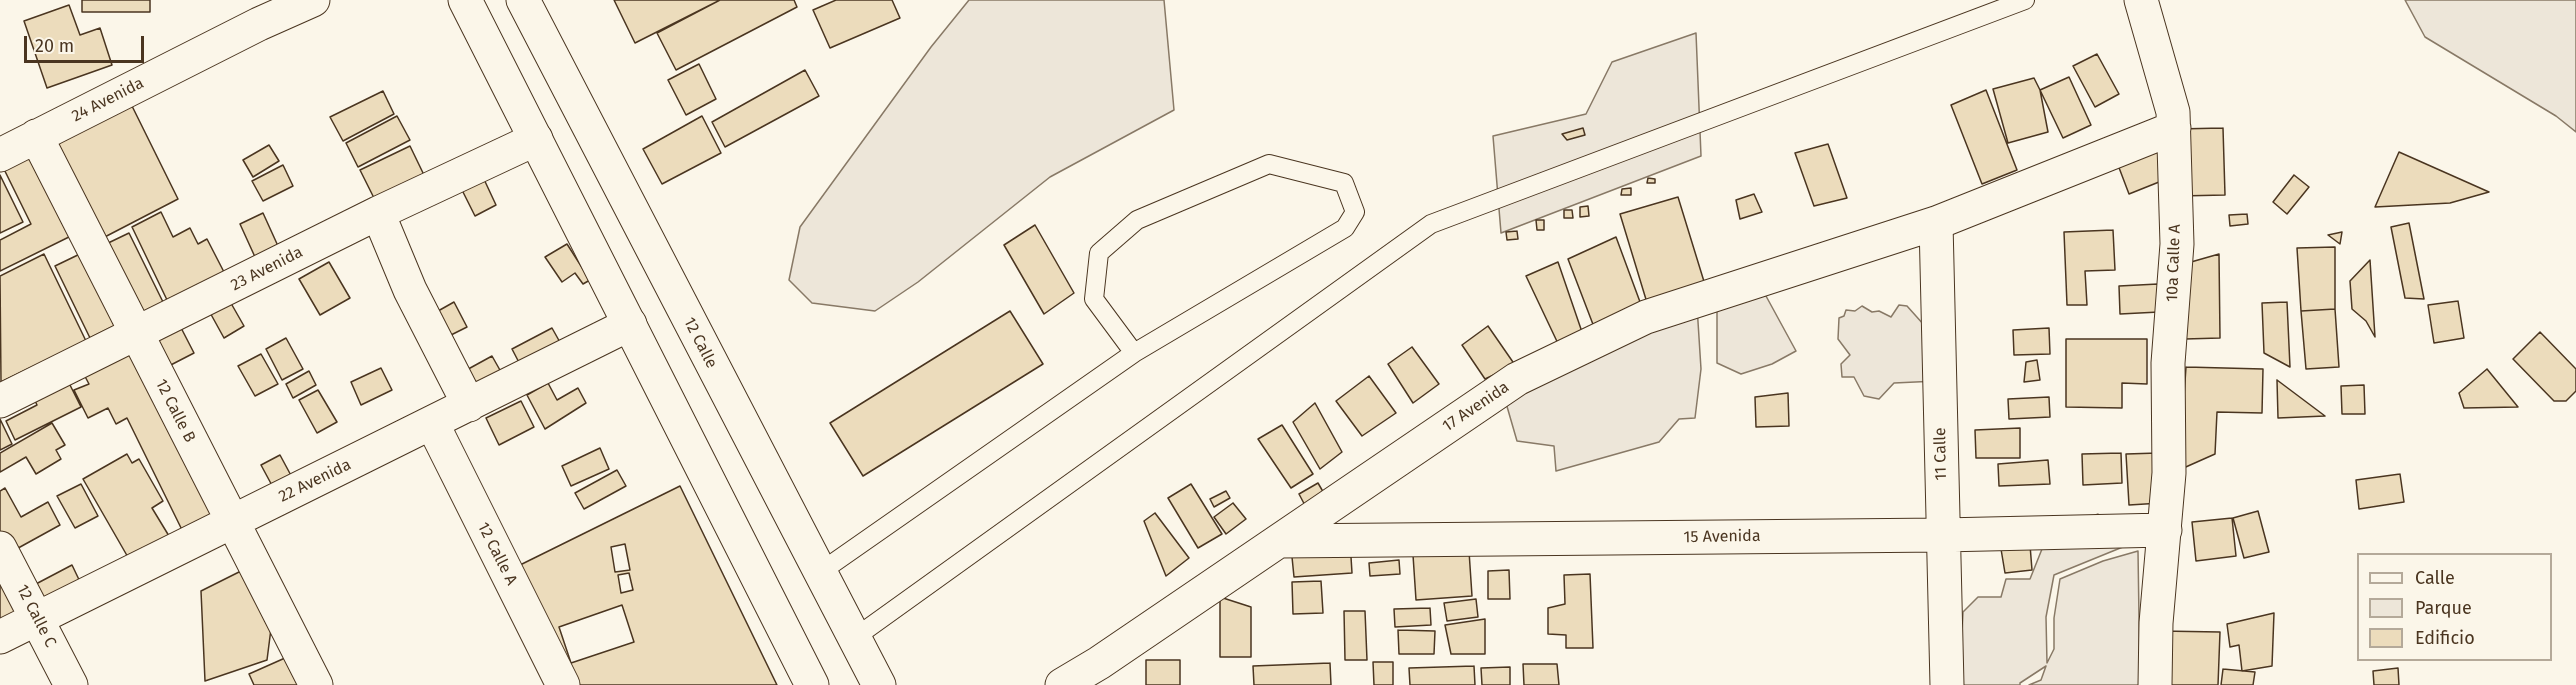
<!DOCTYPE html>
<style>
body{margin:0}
#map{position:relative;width:2576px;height:685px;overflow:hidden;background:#fbf6e9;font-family:"Fira Sans",sans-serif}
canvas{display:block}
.legend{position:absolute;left:2357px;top:553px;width:195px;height:108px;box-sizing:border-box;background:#fbf6e9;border:2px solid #b4a999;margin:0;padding:8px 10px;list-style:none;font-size:18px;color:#4a3520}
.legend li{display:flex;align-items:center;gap:12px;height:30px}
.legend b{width:30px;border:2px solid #b4a999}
.scale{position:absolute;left:24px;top:36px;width:120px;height:27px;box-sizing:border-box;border:3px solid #4a3520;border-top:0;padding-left:8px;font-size:18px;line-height:21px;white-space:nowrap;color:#4a3520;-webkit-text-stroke:4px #fbf6e9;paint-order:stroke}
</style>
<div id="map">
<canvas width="2576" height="685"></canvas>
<ul class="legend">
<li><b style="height:8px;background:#fbf6e9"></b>Calle</li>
<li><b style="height:16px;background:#ede6d9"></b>Parque</li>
<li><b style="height:16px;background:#ecdcbc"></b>Edificio</li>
</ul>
<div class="scale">20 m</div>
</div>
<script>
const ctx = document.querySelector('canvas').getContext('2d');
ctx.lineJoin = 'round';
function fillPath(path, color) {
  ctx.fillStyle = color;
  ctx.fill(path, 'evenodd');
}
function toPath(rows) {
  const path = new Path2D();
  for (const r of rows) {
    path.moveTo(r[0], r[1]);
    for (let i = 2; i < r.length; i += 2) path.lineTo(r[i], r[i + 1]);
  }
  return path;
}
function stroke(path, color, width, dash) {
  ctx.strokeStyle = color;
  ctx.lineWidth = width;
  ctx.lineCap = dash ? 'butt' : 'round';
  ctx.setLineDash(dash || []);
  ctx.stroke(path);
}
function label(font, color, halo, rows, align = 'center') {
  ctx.font = font + ' "Fira Sans",sans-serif';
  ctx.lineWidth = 4.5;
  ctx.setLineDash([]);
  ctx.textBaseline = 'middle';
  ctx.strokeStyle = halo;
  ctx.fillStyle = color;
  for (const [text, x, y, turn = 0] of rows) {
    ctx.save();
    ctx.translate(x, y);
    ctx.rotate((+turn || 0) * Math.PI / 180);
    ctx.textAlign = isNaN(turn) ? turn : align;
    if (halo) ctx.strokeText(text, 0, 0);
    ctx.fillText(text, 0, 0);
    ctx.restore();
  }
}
const green = toPath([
 [969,0,1164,0,1174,110,1050,177,918,282,875,311,812,303,789,280,800,227,931,47,969,0],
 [2405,0,2576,0,2576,132,2556,116,2425,37,2405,0],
 [1696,33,1701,156,1501,233,1493,136,1586,114,1612,62,1696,33],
 [1742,291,1766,296,1796,351,1772,364,1741,374,1717,363,1717,305,1742,291],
 [1899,305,1907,306,1924,325,1937,381,1894,383,1879,399,1864,396,1854,377,1842,377,1841,364,1850,355,1838,339,1839,318,1844,316,1846,310,1855,311,1862,306,1872,312,1879,311,1891,317,1899,305],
 [1697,306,1701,369,1695,418,1679,419,1659,442,1556,471,1554,446,1517,441,1506,403,1697,306],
 [2098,514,2135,542,2054,575,2046,617,2047,663,2054,649,2054,618,2060,579,2103,561,2138,551,2140,685,2029,685,2041,680,2046,666,2020,683,2020,685,1963,685,1960,678,1963,612,1978,597,2001,597,2006,579,2030,579,2044,544,2063,529,2098,514]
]);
fillPath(green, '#ede6d9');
stroke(green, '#887966', 1.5);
const building = toPath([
 [82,0,150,0,150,12,82,12,82,0],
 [614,0,720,0,635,43,614,0],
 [720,0,794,0,797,7,676,70,657,33,720,0],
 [836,0,892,0,900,18,830,48,813,10,836,0],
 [69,5,80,35,100,28,112,65,47,88,24,21,69,5],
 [2097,54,2119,94,2095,107,2073,66,2097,54],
 [699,64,716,99,686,115,668,80,699,64],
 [805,70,819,96,725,147,712,122,805,70],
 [2069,77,2091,125,2063,138,2040,90,2069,77],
 [2034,78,2040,90,2048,132,2008,143,1993,89,2034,78],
 [1986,90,2017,170,1982,184,1951,105,1986,90],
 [383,91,394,114,343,141,330,117,383,91],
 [132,106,178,199,97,241,50,147,132,106],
 [397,116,410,140,358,167,346,143,397,116],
 [702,116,721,153,662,184,643,149,702,116],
 [1583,128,1585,135,1567,140,1562,134,1583,128],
 [2223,128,2225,195,2179,196,2177,129,2223,128],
 [32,142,77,233,0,271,0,240,31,224,0,161,32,142],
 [1828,144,1847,198,1814,206,1795,153,1828,144],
 [269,145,279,161,253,177,243,160,269,145],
 [410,146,424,175,375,200,360,170,410,146],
 [2162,148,2174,176,2129,194,2118,165,2162,148],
 [2399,152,2489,192,2450,203,2375,207,2399,152],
 [283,165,293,186,263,201,252,181,283,165],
 [0,175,23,222,0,233,0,175],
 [482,175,496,205,475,216,460,186,482,175],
 [2294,175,2309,187,2287,214,2273,202,2294,175],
 [1648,178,1655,179,1655,183,1647,183,1648,178],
 [1631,188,1631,195,1621,195,1622,189,1631,188],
 [1754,194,1762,212,1740,219,1736,200,1754,194],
 [1678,197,1706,288,1648,306,1620,214,1678,197],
 [1588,206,1589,216,1580,217,1580,207,1588,206],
 [1564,210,1572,210,1573,218,1564,218,1564,210],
 [161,212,173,237,190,228,198,244,207,239,225,274,168,302,132,227,161,212],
 [263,213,278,246,255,257,240,224,263,213],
 [2247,214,2248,224,2230,226,2229,215,2247,214],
 [1536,220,1544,220,1544,230,1537,230,1536,220],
 [2409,223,2424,299,2405,298,2391,227,2409,223],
 [1035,225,1074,293,1044,314,1004,245,1035,225],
 [2113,230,2115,270,2085,271,2087,305,2067,305,2064,232,2113,230],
 [1517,231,1518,239,1507,240,1506,232,1517,231],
 [2342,232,2340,244,2328,235,2342,232],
 [129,233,164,304,140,316,104,245,129,233],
 [1616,237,1643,310,1594,327,1568,259,1616,237],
 [567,244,590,280,583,284,575,273,562,282,545,257,567,244],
 [2335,247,2335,309,2301,311,2297,248,2335,247],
 [84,252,120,323,90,338,55,266,84,252],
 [44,254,86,341,1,382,0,276,44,254],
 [2219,254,2220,338,2185,339,2184,264,2219,254],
 [2370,260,2375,337,2366,321,2352,309,2350,281,2370,260],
 [329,262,350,298,320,315,299,279,329,262],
 [1558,262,1582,332,1562,352,1526,276,1558,262],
 [2158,284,2159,312,2120,314,2119,286,2158,284],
 [228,298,244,326,224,338,208,309,228,298],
 [2458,301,2464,338,2434,343,2428,305,2458,301],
 [454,302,467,327,443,339,431,315,454,302],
 [2287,302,2290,367,2264,353,2262,303,2287,302],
 [2335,309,2339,367,2306,369,2301,311,2335,309],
 [1010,311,1043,364,863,476,830,423,1010,311],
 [177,320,194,353,163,369,147,336,177,320],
 [1488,326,1515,365,1485,379,1462,345,1488,326],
 [552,328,566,353,525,374,512,349,552,328],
 [2049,328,2050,354,2014,355,2013,330,2049,328],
 [2540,332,2576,369,2576,391,2566,401,2554,401,2513,359,2540,332],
 [286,338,303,369,282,380,266,349,286,338],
 [2066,339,2147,339,2147,384,2122,383,2122,408,2066,407,2066,339],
 [133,343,220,518,185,536,127,418,116,424,108,408,88,418,74,390,89,384,81,369,133,343],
 [1412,347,1439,384,1413,403,1388,364,1412,347],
 [261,354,278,384,255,396,238,366,261,354],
 [492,356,505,379,473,396,461,373,492,356],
 [2037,360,2040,380,2024,382,2026,362,2037,360],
 [2186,367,2263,369,2262,413,2217,412,2215,454,2179,470,2186,367],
 [381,368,392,390,361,405,351,382,381,368],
 [2487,369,2518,407,2464,408,2459,393,2487,369],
 [309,371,316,385,293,398,286,384,309,371],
 [65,375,81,407,15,440,6,421,37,405,31,392,65,375],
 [1369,376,1396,413,1362,436,1336,401,1369,376],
 [2277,380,2325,416,2278,418,2277,380],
 [548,383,557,400,578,388,586,403,545,429,527,395,548,383],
 [2364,385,2365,414,2342,414,2341,386,2364,385],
 [318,390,337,422,317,433,299,400,318,390],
 [1788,393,1789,426,1756,427,1755,397,1788,393],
 [2049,397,2050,417,2009,419,2008,399,2049,397],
 [521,401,534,427,499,445,486,418,521,401],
 [1315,403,1342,452,1320,469,1293,422,1315,403],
 [0,419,12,444,0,450,0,419],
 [52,423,65,445,56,450,61,459,36,474,26,457,0,472,0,453,52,423],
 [1282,425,1313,474,1291,488,1258,439,1282,425],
 [2020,428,2020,458,1976,458,1975,430,2020,428],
 [600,448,609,469,571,486,562,466,600,448],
 [2121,453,2122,483,2083,485,2082,454,2121,453],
 [2158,453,2161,503,2129,505,2126,454,2158,453],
 [127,454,132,463,139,459,163,501,152,508,169,536,129,559,83,479,127,454],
 [280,455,294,481,275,491,261,465,280,455],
 [2048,460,2050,484,1999,486,1998,464,2048,460],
 [617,470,626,486,584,509,575,493,617,470],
 [2400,474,2404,502,2359,509,2356,480,2400,474],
 [1318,483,1329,502,1309,513,1299,494,1318,483],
 [81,484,98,516,75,528,57,496,81,484],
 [1191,484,1222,534,1198,548,1168,498,1191,484],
 [680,486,777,685,578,685,518,566,680,486],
 [5,488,21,517,48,502,60,525,11,552,0,532,0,491,5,488],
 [1226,491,1230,498,1214,507,1210,499,1226,491],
 [1233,503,1246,519,1226,534,1214,517,1233,503],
 [2258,511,2269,552,2244,558,2233,518,2258,511],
 [1155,513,1189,558,1166,576,1144,521,1155,513],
 [2232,518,2236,556,2196,561,2192,522,2232,518],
 [1350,541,1352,573,1294,577,1291,547,1350,541],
 [625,544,630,570,615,572,611,547,625,544],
 [2030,545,2032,570,2005,573,2001,549,2030,545],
 [1469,551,1472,596,1416,600,1413,555,1469,551],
 [1399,560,1400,574,1370,576,1369,563,1399,560],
 [72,565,83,588,45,607,34,585,72,565],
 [251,566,273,613,267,660,205,681,201,591,251,566],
 [1509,570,1510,599,1488,599,1488,571,1509,570],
 [0,572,23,617,0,628,0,572],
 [629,573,633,590,621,593,618,575,629,573],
 [1590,574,1593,648,1566,648,1566,635,1548,634,1548,608,1565,604,1564,575,1590,574],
 [1321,581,1323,613,1293,614,1292,582,1321,581],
 [1220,597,1251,607,1251,657,1220,657,1220,597],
 [1476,599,1478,617,1447,621,1444,603,1476,599],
 [622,605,634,642,571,663,559,627,622,605],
 [1430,608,1431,625,1395,627,1394,609,1430,608],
 [1344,611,1365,611,1367,660,1345,660,1344,611],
 [2274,613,2272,666,2242,671,2239,645,2230,647,2227,624,2274,613],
 [1485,619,1485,654,1451,654,1445,625,1485,619],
 [1398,630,1435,631,1434,654,1399,654,1398,630],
 [2160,631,2220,632,2218,685,2163,685,2160,631],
 [285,658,298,685,254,685,249,674,285,658],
 [1146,660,1180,660,1180,685,1146,685,1146,660],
 [1373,662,1393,662,1393,685,1374,685,1373,662],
 [1330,663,1331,685,1254,685,1253,666,1330,663],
 [1523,664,1557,664,1559,685,1524,685,1523,664],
 [1474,666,1475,685,1410,685,1409,668,1474,666],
 [1510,667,1510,685,1482,685,1481,668,1510,667],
 [2398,668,2399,685,2374,685,2373,671,2398,668],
 [2223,669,2255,672,2253,685,2221,685,2223,669]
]);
fillPath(building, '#ecdcbc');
stroke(building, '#4a3520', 1.5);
const lane = toPath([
 [819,573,1134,353,1345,228,1355,212,1344,183,1269,164,1137,220,1099,253,1094,299,1134,353],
 [853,639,1431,224,2025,0]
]);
const street = toPath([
 [2141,0,2173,112,2177,244,2168,363,2169,473,2156,623,2155,685],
 [36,136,316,685],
 [0,155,259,24,313,0],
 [378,213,410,290,469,405],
 [1936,223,1947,685],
 [0,401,378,213,536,139],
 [432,423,563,685],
 [1280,541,1943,535,2165,530],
 [0,548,71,685],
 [0,637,630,324],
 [1062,685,1099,663,1517,379,1646,317,1936,223,2174,128]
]);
const secondary = toPath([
 [465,0,812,685],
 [523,0,879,685]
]);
stroke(lane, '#4a3520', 20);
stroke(street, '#4a3520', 35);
stroke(secondary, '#4a3520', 35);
stroke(lane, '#fbf6e9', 18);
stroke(street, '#fbf6e9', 33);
stroke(secondary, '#fbf6e9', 33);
label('16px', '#4a3520', '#fbf6e9', [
 ["24 Avenida",108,100,-27],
 ["10a Calle A",2174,263,-88],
 ["23 Avenida",267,269,-27],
 ["12 Calle",700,343,63],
 ["17 Avenida",1476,407,-34],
 ["12 Calle B",175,411,63],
 ["11 Calle",1941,454,-91],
 ["22 Avenida",315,481,-26],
 ["15 Avenida",1722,537,-1],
 ["12 Calle A",497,554,63],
 ["12 Calle C",36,616,63]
]);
</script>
